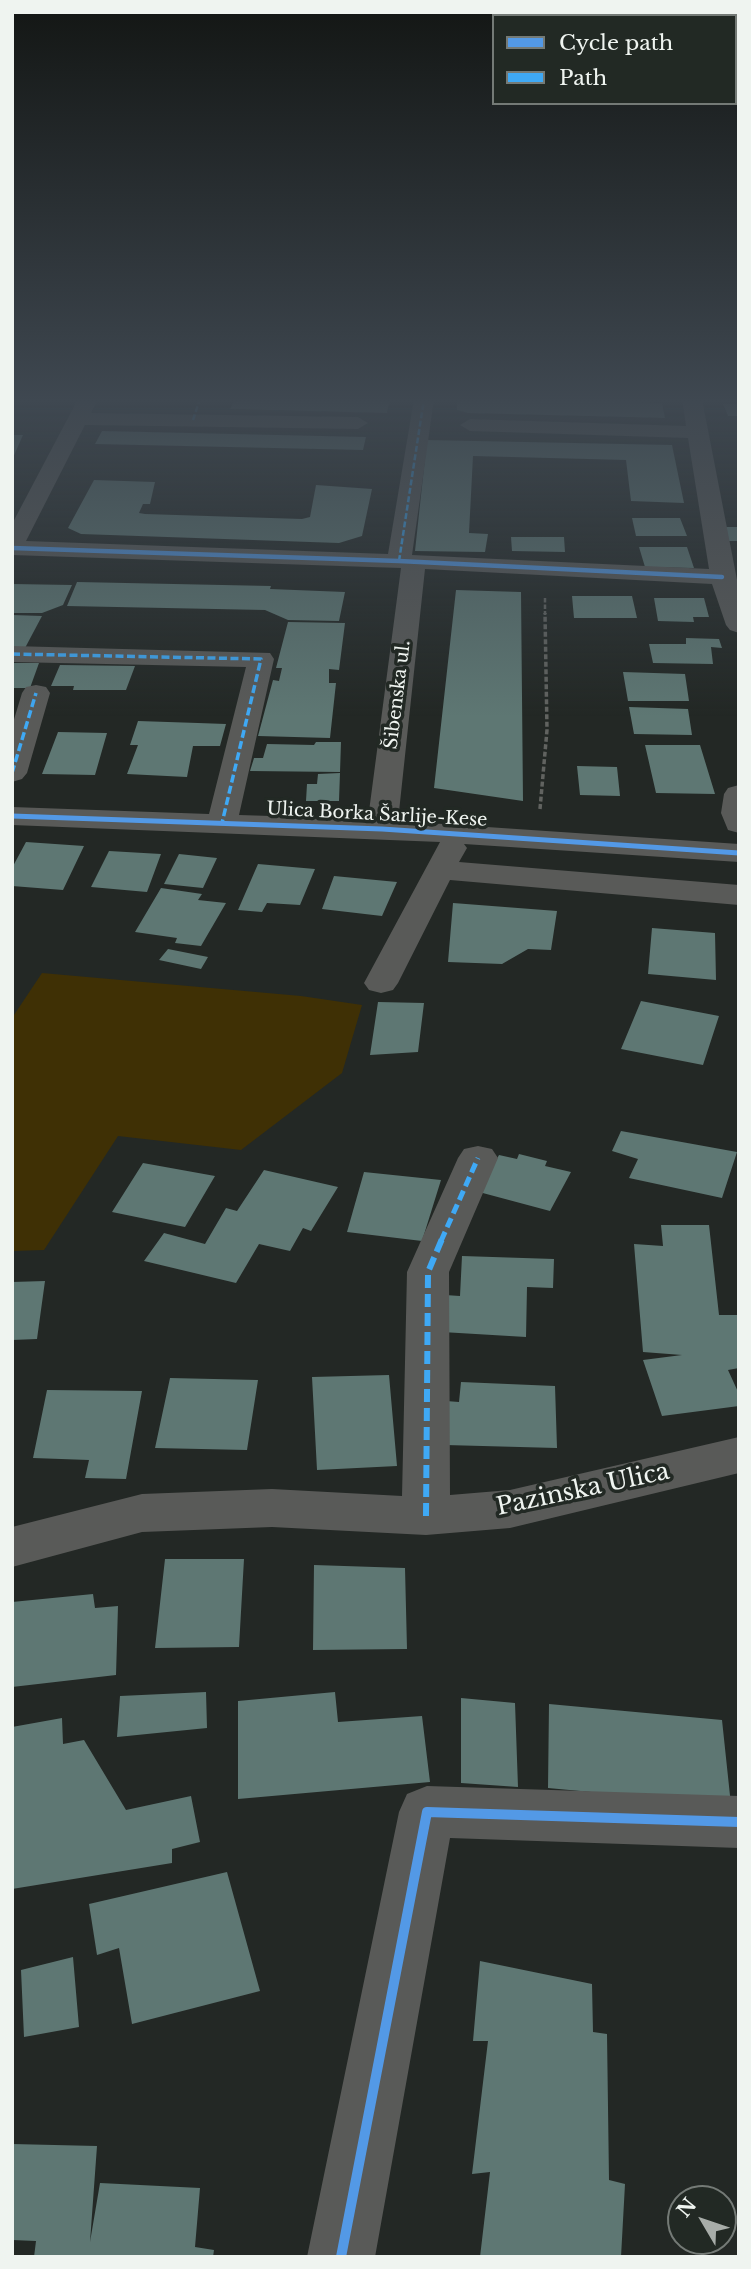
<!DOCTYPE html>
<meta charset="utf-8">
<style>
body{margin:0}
#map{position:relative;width:751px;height:2269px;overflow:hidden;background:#232825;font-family:"Libre Baskerville",serif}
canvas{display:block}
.frame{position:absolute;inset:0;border:14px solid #eff4f0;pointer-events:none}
.legend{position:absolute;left:492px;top:14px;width:245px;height:91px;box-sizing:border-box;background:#222924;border:2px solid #747a76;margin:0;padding:9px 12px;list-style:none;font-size:21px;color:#eff4f0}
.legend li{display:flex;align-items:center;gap:14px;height:35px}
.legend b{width:35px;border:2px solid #747a76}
.north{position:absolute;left:667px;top:2185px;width:70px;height:70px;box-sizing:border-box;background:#222924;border:2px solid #747a76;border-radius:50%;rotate:309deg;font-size:19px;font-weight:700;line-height:28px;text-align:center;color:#eff4f0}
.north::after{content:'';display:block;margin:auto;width:24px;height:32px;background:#a8ada9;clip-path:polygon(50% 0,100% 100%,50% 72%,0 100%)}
</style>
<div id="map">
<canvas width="751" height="2269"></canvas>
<div class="frame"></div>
<ul class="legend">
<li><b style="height:9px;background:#5399e6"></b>Cycle path</li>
<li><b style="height:9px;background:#3fa9f5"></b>Path</li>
</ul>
<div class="north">N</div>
</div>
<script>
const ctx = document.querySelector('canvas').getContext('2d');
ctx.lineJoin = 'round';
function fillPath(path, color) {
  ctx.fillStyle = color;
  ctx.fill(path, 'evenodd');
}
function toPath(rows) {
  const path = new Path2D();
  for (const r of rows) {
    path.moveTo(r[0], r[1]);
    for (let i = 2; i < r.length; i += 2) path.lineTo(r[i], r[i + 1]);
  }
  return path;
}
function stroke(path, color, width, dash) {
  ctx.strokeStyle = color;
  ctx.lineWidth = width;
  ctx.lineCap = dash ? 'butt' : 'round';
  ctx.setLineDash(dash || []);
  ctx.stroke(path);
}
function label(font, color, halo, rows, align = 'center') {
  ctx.font = font + ' "Libre Baskerville",serif';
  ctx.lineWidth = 7;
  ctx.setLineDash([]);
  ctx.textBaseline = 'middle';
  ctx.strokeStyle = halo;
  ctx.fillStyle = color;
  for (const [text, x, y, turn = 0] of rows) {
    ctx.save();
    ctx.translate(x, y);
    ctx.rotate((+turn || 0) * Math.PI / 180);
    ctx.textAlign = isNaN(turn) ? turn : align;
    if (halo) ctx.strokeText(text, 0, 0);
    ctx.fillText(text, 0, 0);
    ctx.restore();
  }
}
fillPath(toPath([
 [42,973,301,996,362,1005,342,1073,241,1150,118,1136,44,1250,12,1251,12,1018]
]), '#3f3005');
fillPath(toPath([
 [235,399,390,399,387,413,230,409],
 [457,399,662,403,665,418,468,413,457,410],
 [723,404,739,404,739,416,728,416],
 [102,431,366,437,363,450,95,444],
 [12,435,23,435,12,460],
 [427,440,672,445,684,503,631,501,626,460,473,456,469,533,488,534,485,552,415,551],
 [94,480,155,482,150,504,143,504,139,513,145,514,302,519,310,517,316,485,372,489,362,536,339,543,81,534,68,528],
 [632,518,680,518,687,536,636,536],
 [726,527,739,527,739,541,728,541],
 [511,537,564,537,565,552,512,551],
 [639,547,687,547,694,568,645,567],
 [77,582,271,586,270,589,345,592,339,621,288,620,265,610,67,606],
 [12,584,72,585,63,605,42,613,12,613],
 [456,590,521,592,523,801,434,788],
 [572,596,632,596,637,618,574,618],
 [654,598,704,598,709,617,693,617,694,622,658,621],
 [12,615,42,616,25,648,12,648],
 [288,622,345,623,339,670,329,669,329,683,336,683,330,738,258,736,273,680,279,681,282,668,276,668],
 [686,638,719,639,722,648,711,647,713,664,653,663,649,644,686,644],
 [12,663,39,663,30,688,12,688],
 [60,665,135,666,126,690,73,690,74,686,51,686],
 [623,672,685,674,689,701,628,701],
 [629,707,688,709,692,735,634,734],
 [138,721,198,723,226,724,220,746,193,746,187,777,127,774,138,745,130,745],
 [58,732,107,733,95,775,42,774],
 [316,742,341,742,340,772,250,771,254,758,263,758,267,744,314,745],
 [645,745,700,745,715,794,656,793],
 [577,766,617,767,620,796,580,795],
 [340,773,339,801,306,801,307,784,317,784,318,774],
 [26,842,84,846,63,890,12,886,12,868],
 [109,851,161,854,147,892,91,887],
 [179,854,217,858,203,888,164,884],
 [258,864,315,869,300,905,267,903,262,912,238,910],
 [334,876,397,882,382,916,322,909],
 [161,888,202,894,198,900,226,903,201,946,175,943,177,938,135,932],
 [453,903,557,911,551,950,528,949,502,964,448,962],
 [652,928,715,933,716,980,648,974],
 [168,949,208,957,201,969,159,960],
 [641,1001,719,1016,703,1065,621,1049],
 [378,1002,424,1003,418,1052,370,1055],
 [621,1131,737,1152,722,1198,629,1178,638,1159,612,1151],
 [519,1154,547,1161,545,1166,571,1172,550,1211,479,1192,499,1155,517,1159],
 [143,1163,215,1176,185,1227,112,1212],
 [264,1170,338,1187,311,1231,303,1228,290,1251,259,1244,236,1283,144,1261,164,1233,205,1244,226,1208,237,1211],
 [364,1172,441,1180,422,1241,347,1232],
 [661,1225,709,1225,719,1315,739,1315,739,1368,728,1370,739,1394,739,1406,662,1416,643,1360,682,1355,643,1352,634,1244,663,1246],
 [462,1256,554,1259,553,1288,527,1287,526,1337,442,1332,445,1295,460,1296],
 [45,1281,37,1339,12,1340,12,1282],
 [389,1375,397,1466,317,1470,312,1377],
 [170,1378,258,1380,247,1450,155,1448],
 [461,1382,555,1386,557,1448,445,1445,446,1401,459,1402],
 [47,1390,142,1391,126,1479,85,1478,89,1460,33,1458],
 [165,1559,244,1559,239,1647,155,1648],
 [314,1565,405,1568,407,1649,313,1650],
 [93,1594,95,1608,118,1606,116,1675,12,1687,12,1602],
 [206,1692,207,1728,117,1737,120,1696],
 [335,1692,338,1722,422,1716,430,1782,238,1799,238,1701],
 [461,1698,515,1703,518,1787,461,1783],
 [549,1704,722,1720,731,1805,548,1788],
 [62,1718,63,1744,84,1740,126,1810,191,1796,200,1842,172,1849,172,1863,12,1889,12,1727],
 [227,1872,260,1991,132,2024,119,1948,97,1955,89,1904],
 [73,1957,79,2027,24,2037,21,1970],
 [480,1961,592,1984,593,2032,607,2034,609,2180,625,2184,621,2257,480,2257,490,2172,472,2174,488,2041,473,2041],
 [12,2144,97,2146,90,2242,100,2183,200,2188,195,2247,214,2250,213,2257,34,2257,36,2241,12,2240]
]), '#5e7773');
stroke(toPath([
 [545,598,545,615]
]), '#616360', 2.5, [4.5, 2]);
stroke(toPath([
 [540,809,547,730,545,613]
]), '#616360', 3.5, [5, 2.5]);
fillPath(toPath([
 [78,399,98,399,91,413,358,417,368,423,358,429,85,425,26,541,388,554,414,399,434,399,412,555,709,569,688,438,470,431,460,425,470,419,686,426,682,399,702,399,739,590,739,633,730,630,726,625,712,584,425,569,398,821,739,844,739,862,464,844,467,848,459,862,739,885,739,905,450,880,398,983,393,990,381,993,369,990,364,983,440,842,12,825,12,807,209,814,246,667,12,662,12,646,270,653,274,659,239,815,368,819,401,568,12,555,12,524,78,399],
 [36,685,46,687,50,693,27,773,22,779,12,782,12,726,22,693,26,687,36,685],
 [739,785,739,833,728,830,721,813,724,794,728,788,739,785],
 [478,1146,492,1149,498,1158,449,1272,450,1495,510,1490,739,1437,739,1473,510,1528,426,1535,272,1527,142,1532,12,1567,12,1527,142,1494,272,1489,402,1496,407,1272,458,1158,464,1149,478,1146],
 [427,1786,739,1796,739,1848,450,1838,375,2257,307,2257,399,1812,407,1794,427,1786]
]), '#595a58');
stroke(toPath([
 [193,420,200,399],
 [399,561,424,399]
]), '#3fa9f5', 2.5, [6, 2.5]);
stroke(toPath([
 [12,654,261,659,222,823],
 [12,773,36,693]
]), '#3fa9f5', 3.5, [8, 3.5]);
stroke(toPath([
 [441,1241,478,1158]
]), '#3fa9f5', 5, [10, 5]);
stroke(toPath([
 [426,1516,428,1272,442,1239]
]), '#3fa9f5', 6, [13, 6]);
stroke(toPath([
 [12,548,399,561,722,577]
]), '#5399e6', 4.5);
stroke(toPath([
 [12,816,382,829,739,853]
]), '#5399e6', 5);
stroke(toPath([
 [341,2257,427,1812,739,1822]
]), '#5399e6', 10);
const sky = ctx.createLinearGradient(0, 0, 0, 717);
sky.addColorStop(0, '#131614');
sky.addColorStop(0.56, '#3f4851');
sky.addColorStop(1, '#3f485100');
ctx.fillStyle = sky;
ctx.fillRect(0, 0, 751, 717);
label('18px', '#eff4f0', '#222924', [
 ["Šibenska ul.",398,695,-83],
 ["Ulica Borka Šarlije-Kese",377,815,3]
]);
label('24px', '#eff4f0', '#222924', [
 ["Pazinska Ulica",583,1490,-12]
]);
</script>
